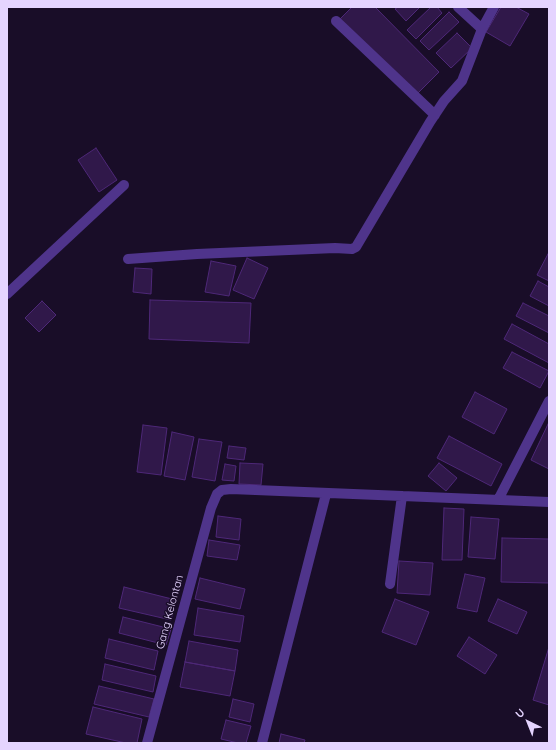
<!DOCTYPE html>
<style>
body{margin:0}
#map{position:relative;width:556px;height:750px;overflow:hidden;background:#190d28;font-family:Quicksand,sans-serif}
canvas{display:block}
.frame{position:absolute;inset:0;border:8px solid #e5d4ff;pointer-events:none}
.north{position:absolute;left:508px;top:702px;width:40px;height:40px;-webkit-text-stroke:3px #190d28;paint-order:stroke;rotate:317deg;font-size:11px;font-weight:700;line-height:16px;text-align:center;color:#e5d4ff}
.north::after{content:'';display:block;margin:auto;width:14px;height:18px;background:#e5d4ff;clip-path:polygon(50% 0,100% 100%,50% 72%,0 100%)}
</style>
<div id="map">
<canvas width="556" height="750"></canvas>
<div class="frame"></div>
<div class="north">U</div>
</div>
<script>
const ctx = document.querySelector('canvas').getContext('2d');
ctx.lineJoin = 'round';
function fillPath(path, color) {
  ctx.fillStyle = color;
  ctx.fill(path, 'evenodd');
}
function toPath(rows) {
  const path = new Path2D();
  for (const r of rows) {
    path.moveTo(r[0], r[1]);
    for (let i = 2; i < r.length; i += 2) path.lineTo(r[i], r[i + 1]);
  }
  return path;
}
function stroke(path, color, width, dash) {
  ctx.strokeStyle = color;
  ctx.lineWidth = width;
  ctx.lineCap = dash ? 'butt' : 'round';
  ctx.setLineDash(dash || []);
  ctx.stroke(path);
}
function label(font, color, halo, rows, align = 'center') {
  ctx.font = font + ' Quicksand,sans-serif';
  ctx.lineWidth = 3;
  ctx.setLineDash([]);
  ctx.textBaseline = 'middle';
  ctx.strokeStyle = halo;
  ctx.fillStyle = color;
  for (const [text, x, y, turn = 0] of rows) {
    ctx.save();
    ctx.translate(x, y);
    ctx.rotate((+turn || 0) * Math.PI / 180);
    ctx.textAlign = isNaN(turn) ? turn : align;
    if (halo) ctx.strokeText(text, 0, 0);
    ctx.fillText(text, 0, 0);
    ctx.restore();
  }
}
const building = toPath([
 [352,7,375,7,439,72,415,96,340,19,352,7],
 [398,7,420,7,406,21,395,9,398,7],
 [431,7,437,7,442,13,416,39,407,30,431,7],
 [501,7,516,7,529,14,510,46,486,32,501,7],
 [449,12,459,22,429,50,420,41,449,12],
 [457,33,472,48,451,68,436,53,457,33],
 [96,148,117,180,99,192,78,160,96,148],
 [548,254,549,254,549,281,537,275,548,254],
 [247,258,268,268,254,299,233,290,247,258],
 [211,261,236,266,229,296,205,292,211,261],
 [135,268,152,269,151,294,133,292,135,268],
 [538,281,549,287,549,306,530,296,538,281],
 [150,300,251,303,249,343,149,339,150,300],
 [42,301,56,315,39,332,25,318,42,301],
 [523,303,549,316,549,333,516,316,523,303],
 [512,324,549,344,549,363,504,339,512,324],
 [512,352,549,371,540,388,503,368,512,352],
 [475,392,507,409,494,434,462,417,475,392],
 [549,422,549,469,531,460,549,422],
 [143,425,167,428,161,475,137,472,143,425],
 [172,432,194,437,185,480,164,476,172,432],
 [449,436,502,464,491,486,437,458,449,436],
 [199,439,222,442,215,481,192,477,199,439],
 [229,446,246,448,244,460,227,458,229,446],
 [240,463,263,464,261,485,239,484,240,463],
 [439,463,457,478,446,491,428,476,439,463],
 [225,464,236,466,234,481,222,480,225,464],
 [444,508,464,509,462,560,442,560,444,508],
 [218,516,241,519,239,540,216,537,218,516],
 [471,517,499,519,495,559,468,557,471,517],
 [502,538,549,539,549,583,501,582,502,538],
 [209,540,240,545,237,560,207,556,209,540],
 [399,561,433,563,430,595,397,593,399,561],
 [465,574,485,578,477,612,457,608,465,574],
 [200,578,245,589,240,609,195,599,200,578],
 [124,587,176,600,171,620,119,608,124,587],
 [395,599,429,612,416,645,382,632,395,599],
 [498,599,527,612,517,634,488,621,498,599],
 [198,608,244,616,240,642,194,635,198,608],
 [123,617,171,629,166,645,119,633,123,617],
 [469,637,497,655,485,674,457,656,469,637],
 [109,639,158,651,154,670,105,658,109,639],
 [189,641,238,650,235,671,185,662,189,641],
 [549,647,549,705,533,700,549,647],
 [185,662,235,671,230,696,180,687,185,662],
 [105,664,156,676,153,692,102,680,105,664],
 [99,686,154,699,149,717,94,704,99,686],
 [233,699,254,704,250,722,229,717,233,699],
 [93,707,142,719,137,743,126,743,86,734,93,707],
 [226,720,251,726,246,743,238,743,221,739,226,720],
 [281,734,305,740,304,743,279,743,281,734]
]);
fillPath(building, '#30184a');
stroke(building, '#4e2878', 1);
stroke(toPath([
 [458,7,482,29],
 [336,21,435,115],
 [128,259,197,254,335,248,352,249,356,247,430,122,444,101,462,81,482,29,494,7],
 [7,294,124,185],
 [498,500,549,401],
 [390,584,402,496],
 [147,743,211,508,217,494,222,490,231,489,549,502],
 [262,743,326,494]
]), '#4f348b', 10);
label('11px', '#e5d4ff', '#190d28', [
 ["Gang Kelontan",170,612,-75]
]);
</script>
